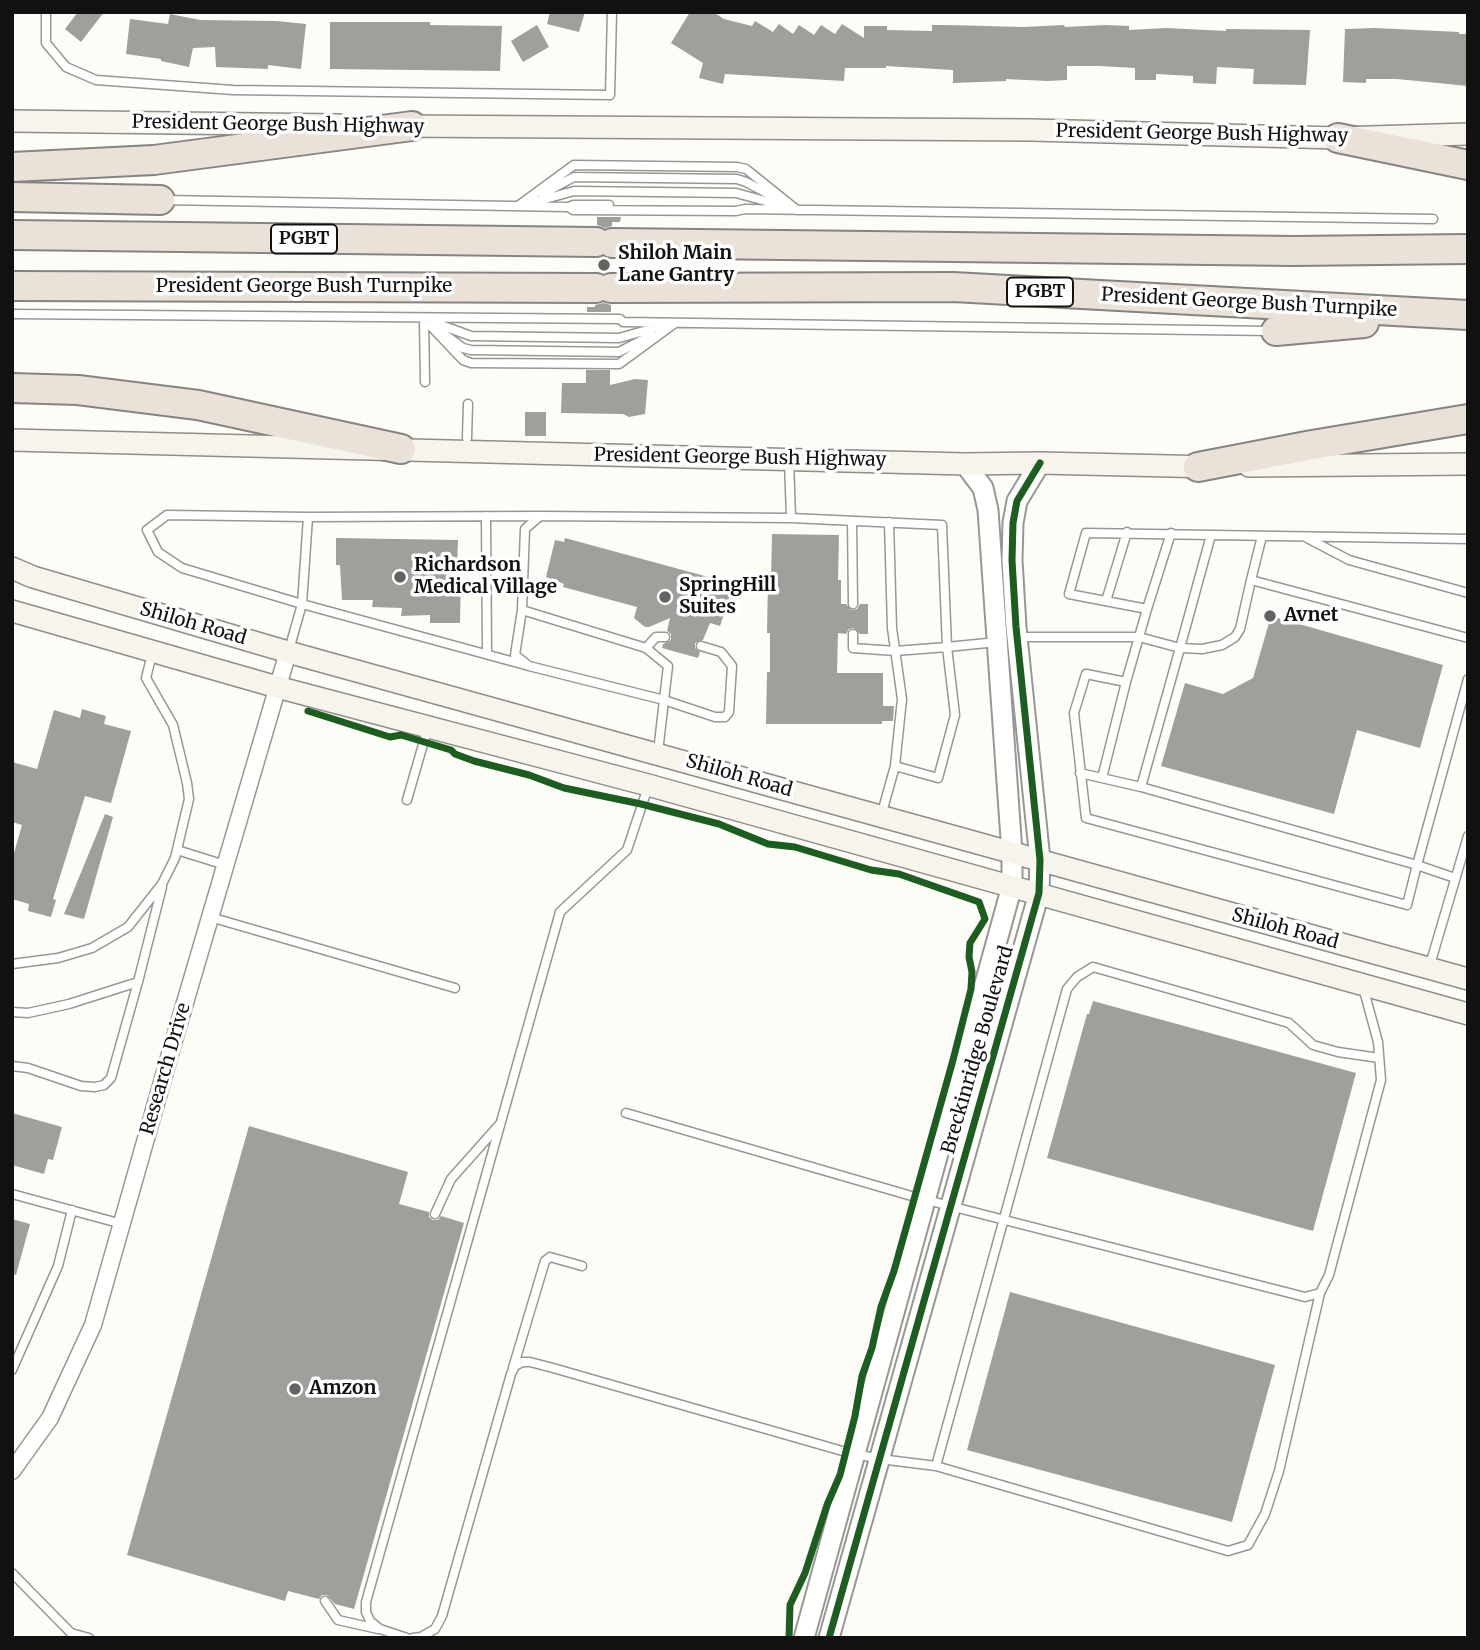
<!DOCTYPE html>
<style>
body{margin:0}
#map{position:relative;width:1480px;height:1650px;overflow:hidden;background:#fdfcf7;font-family:Merriweather,serif}
canvas{display:block}
.frame{position:absolute;inset:0;border:14px solid #111;pointer-events:none}
</style>
<div id="map">
<canvas width="1480" height="1650"></canvas>
<div class="frame"></div>
</div>
<script>
const ctx = document.querySelector('canvas').getContext('2d');
ctx.lineJoin = 'round';
function fillPath(path, color) {
  ctx.fillStyle = color;
  ctx.fill(path, 'evenodd');
}
function toPath(rows) {
  const path = new Path2D();
  for (const r of rows) {
    if (r.length === 3) {
      path.moveTo(r[0] + r[2], r[1]);
      path.arc(r[0], r[1], r[2], 0, 2 * Math.PI);
      continue;
    }
    path.moveTo(r[0], r[1]);
    for (let i = 2; i < r.length; i += 2) path.lineTo(r[i], r[i + 1]);
  }
  return path;
}
function stroke(path, color, width, dash) {
  ctx.strokeStyle = color;
  ctx.lineWidth = width;
  ctx.lineCap = dash ? 'butt' : 'round';
  ctx.setLineDash(dash || []);
  ctx.stroke(path);
}
function label(font, color, halo, rows, align = 'center') {
  ctx.font = font + ' Merriweather,serif';
  ctx.lineWidth = 7;
  ctx.setLineDash([]);
  ctx.textBaseline = 'middle';
  ctx.strokeStyle = halo;
  ctx.fillStyle = color;
  for (const [text, x, y, turn = 0] of rows) {
    ctx.save();
    ctx.translate(x, y);
    ctx.rotate((+turn || 0) * Math.PI / 180);
    ctx.textAlign = isNaN(turn) ? turn : align;
    if (halo) ctx.strokeText(text, 0, 0);
    ctx.fillText(text, 0, 0);
    ctx.restore();
  }
}
fillPath(toPath([
 [78,12,104,12,81,42,65,29],
 [550,12,585,12,579,32,547,24],
 [690,12,713,12,724,19,752,26,755,21,773,32,779,24,793,34,799,25,814,35,821,25,835,34,842,24,864,38,864,26,887,26,887,30,932,31,932,25,946,25,1024,27,1064,25,1065,27,1106,25,1129,26,1129,30,1166,28,1226,31,1226,29,1310,30,1306,85,1253,84,1254,69,1217,67,1216,84,1193,83,1193,76,1156,74,1156,80,1135,80,1135,68,1099,66,1067,66,1067,80,1047,81,1006,79,1006,81,953,83,953,70,886,66,886,68,845,68,844,81,725,74,723,84,699,78,703,63,671,43],
 [170,14,200,20,277,21,306,24,301,69,268,65,268,69,216,67,215,47,193,48,189,67,161,61,161,59,126,54,130,19,168,24],
 [330,22,430,22,430,25,502,26,500,71,330,69],
 [537,25,549,47,523,62,511,41],
 [1375,28,1459,32,1459,34,1468,34,1468,86,1397,79,1366,79,1366,83,1343,82,1345,29],
 [597,217,621,217,620,222,612,222,612,226,605,228,597,225],
 [604,265,8],
 [604,303,611,305,611,312,587,312,587,307,595,307,595,305],
 [586,370,610,370,610,385,635,379,648,380,645,414,629,417,623,414,561,413,562,383,586,383],
 [525,412,546,412,546,436,525,436],
 [772,534,839,535,838,580,841,580,841,604,846,604,852,610,857,609,860,604,868,604,868,634,860,634,854,628,849,629,846,634,838,633,837,673,883,673,883,706,894,706,893,721,882,721,882,724,766,724,767,672,770,672,770,633,767,633,768,580,771,580],
 [336,538,458,540,457,567,461,567,460,623,430,623,430,615,401,616,402,608,372,607,373,600,342,600,340,565,336,565],
 [565,538,734,584,720,626,710,623,703,640,695,643,695,648,700,652,698,658,662,648,663,644,671,640,671,634,667,631,670,618,649,627,645,627,634,618,637,607,563,587,564,584,546,577,555,540,564,542],
 [1271,616,1443,665,1420,748,1357,730,1334,814,1161,766,1185,683,1223,694,1253,678],
 [82,709,106,716,104,724,131,731,111,803,85,796,53,899,56,900,51,917,28,911,29,904,12,899,12,860,22,825,12,822,12,762,37,769,54,710,80,718],
 [105,814,113,817,84,919,64,914],
 [1093,1001,1356,1073,1313,1231,1047,1158,1087,1014,1089,1014],
 [12,1113,62,1127,53,1160,48,1159,44,1174,12,1165],
 [249,1126,408,1172,399,1204,429,1212,429,1217,433,1220,438,1220,441,1216,464,1223,354,1609,335,1604,327,1595,322,1595,319,1599,288,1591,285,1601,127,1555],
 [12,1219,30,1224,16,1275,12,1274],
 [1010,1292,1275,1365,1232,1522,967,1450]
]), '#a19f9c');
const service = toPath([
 [46,12,46,43,66,67,96,80,233,90,610,95,612,12],
 [542,194,574,177,737,179,746,182,776,198],
 [163,200,569,207,573,210,736,211,745,209,1433,219],
 [527,204,574,191,736,193,784,206],
 [518,206,574,165,737,167,746,169,797,210],
 [569,207,573,205,609,205],
 [12,314,620,319,623,322,1272,331],
 [424,319,463,360,471,363,619,364,675,323],
 [424,319,425,382],
 [430,321,471,336,619,338,665,325],
 [440,331,463,348,471,350,619,352,652,335],
 [467,438,468,404],
 [789,460,791,518,942,525,947,647,997,642],
 [486,516,487,654],
 [308,517,540,516],
 [852,521,853,604],
 [889,522,892,628,902,699,895,766],
 [1211,535,1180,648,1202,649,1222,645,1235,637,1240,629,1251,580],
 [1262,536,1251,580,1468,638],
 [1307,538,1349,560,1468,593],
 [1106,601,1127,532],
 [1147,609,1171,533],
 [522,610,646,648,668,666,664,700,715,717,725,717,729,712,732,666,721,652,701,646],
 [853,634,853,648,895,651,947,647,955,715,938,778,895,766,881,816],
 [1018,637,1139,637,1180,648,1141,787,1417,865,1468,679],
 [646,648,656,637,665,637],
 [289,650,302,604,308,517,167,515,147,530,158,552,182,568,302,604,529,666],
 [658,752,664,700,529,666,515,655,522,610,525,529,540,516,791,518],
 [1080,773,1141,787],
 [1102,778,1126,682],
 [407,800,428,727],
 [177,850,225,865],
 [1455,878,1417,865,1407,905,1086,818,1074,713,1086,674,1126,682,1147,609,1069,594,1086,533,1468,539],
 [210,917,455,988],
 [12,964,58,958,92,948,128,927,162,884,175,858,189,799,187,783,173,725,146,678,152,654],
 [1429,968,1468,836],
 [12,1012,28,1013,69,1004,138,982],
 [12,1066,28,1068,81,1086,95,1087,104,1085,111,1078,138,982,162,887],
 [626,1113,915,1197,1305,1297,1320,1293,1329,1275,1381,1080,1378,1042,1363,987],
 [12,1194,122,1224],
 [435,1214,451,1179,500,1124],
 [513,1368,545,1261,550,1257,582,1266],
 [12,1370,58,1266,72,1210],
 [936,1466,1067,989,1077,977,1093,967,1289,1023,1313,1045,1338,1052,1379,1058],
 [12,1573,71,1633,89,1638],
 [325,1601,338,1620,378,1629],
 [407,1638,380,1629,370,1621,366,1612,366,1602,560,912,627,850,648,787],
 [413,1638,421,1637,435,1629,442,1616,511,1374,515,1366,522,1362,530,1362,553,1368,846,1452,880,1459,936,1466,1228,1551,1248,1545,1265,1514,1279,1471,1320,1293]
]);
const minor = toPath([
 [12,1471,50,1418,93,1325,172,1047,288,652]
]);
const tertiary = toPath([
 [804,1638,1012,886,1012,853,988,510,983,488,965,464],
 [829,1638,1039,893,1040,860,1016,627,1012,560,1013,523,1017,501,1040,463]
]);
const secondary = toPath([
 [12,121,339,125],
 [399,126,1031,130,1338,138,1468,134],
 [12,440,965,464,1040,463,1214,467],
 [1249,466,1468,464],
 [12,568,33,577,288,652,1468,979],
 [12,611,277,687,648,785,1468,1014]
]);
const motorway = toPath([
 [1338,138,1468,165],
 [12,167,154,160,412,126],
 [12,197,160,200],
 [12,235,596,242],
 [612,243,1294,251,1468,249],
 [12,286,596,288],
 [611,288,953,287,1468,315],
 [1276,331,1364,323],
 [12,388,78,390,198,405,401,449],
 [1198,467,1312,445,1468,419]
]);
stroke(service, '#979795', 11);
stroke(minor, '#979795', 19);
stroke(tertiary, '#979795', 23);
stroke(secondary, '#8e8d8b', 24);
stroke(motorway, '#858482', 32);
stroke(service, '#fffffe', 8);
stroke(minor, '#fffffe', 16);
stroke(tertiary, '#fffffe', 19);
stroke(secondary, '#f6f4eb', 21);
stroke(motorway, '#eae1d8', 28);
stroke(toPath([
 [308,711,390,737,401,735,451,750,455,754,474,761,529,775,564,788,641,804,719,824,768,844,795,847,871,870,899,874,979,902,985,919,970,943,969,957,972,972,971,989,953,1060,894,1271,881,1307,872,1348,862,1376,855,1416,840,1475,827,1505,805,1573,790,1605,789,1638],
 [829,1638,1039,893,1040,860,1016,627,1012,560,1013,523,1017,501,1040,463]
]), '#1b5e20', 7);
for (const [x, y, r, color] of [
 [604,265,7,"#646362"],
 [400,577,7,"#646362"],
 [665,597,7,"#646362"],
 [1270,616,7,"#646362"],
 [295,1389,7,"#646362"]
]) {
  const dot = new Path2D();
  dot.arc(x, y, r, 0, 2 * Math.PI);
  ctx.fillStyle = color;
  ctx.fill(dot);
  stroke(dot, '#fff', 2.5);
}
for (const [x, y, w] of [
 [304,239,66],
 [1040,292,66]
]) {
  const box = new Path2D();
  box.roundRect(x - w / 2, y - 14.5, w, 29, 5);
  ctx.fillStyle = '#fff';
  ctx.fill(box);
  stroke(box, '#111', 2);
}
label('bold 18px', '#111', null, [
 ["PGBT",304,239],
 ["PGBT",1040,292]
]);
label('19px', '#111', '#fff', [
 ["President George Bush Highway",278,125,1],
 ["President George Bush Highway",1202,134,1],
 ["President George Bush Turnpike",304,287],
 ["President George Bush Turnpike",1249,303,3],
 ["President George Bush Highway",740,458,1],
 ["Shiloh Road",193,624,16],
 ["Shiloh Road",739,776,16],
 ["Shiloh Road",1285,929,15],
 ["Breckinridge Boulevard",978,1050,-74],
 ["Research Drive",166,1069,-74]
]);
label('bold 19px', '#111', '#fff', [
 ["Shiloh Main",618,254],
 ["Lane Gantry",618,276],
 ["Richardson",414,566],
 ["Medical Village",414,588],
 ["SpringHill",679,586],
 ["Suites",679,608],
 ["Avnet",1284,616],
 ["Amzon",309,1389]
], 'left');
</script>
